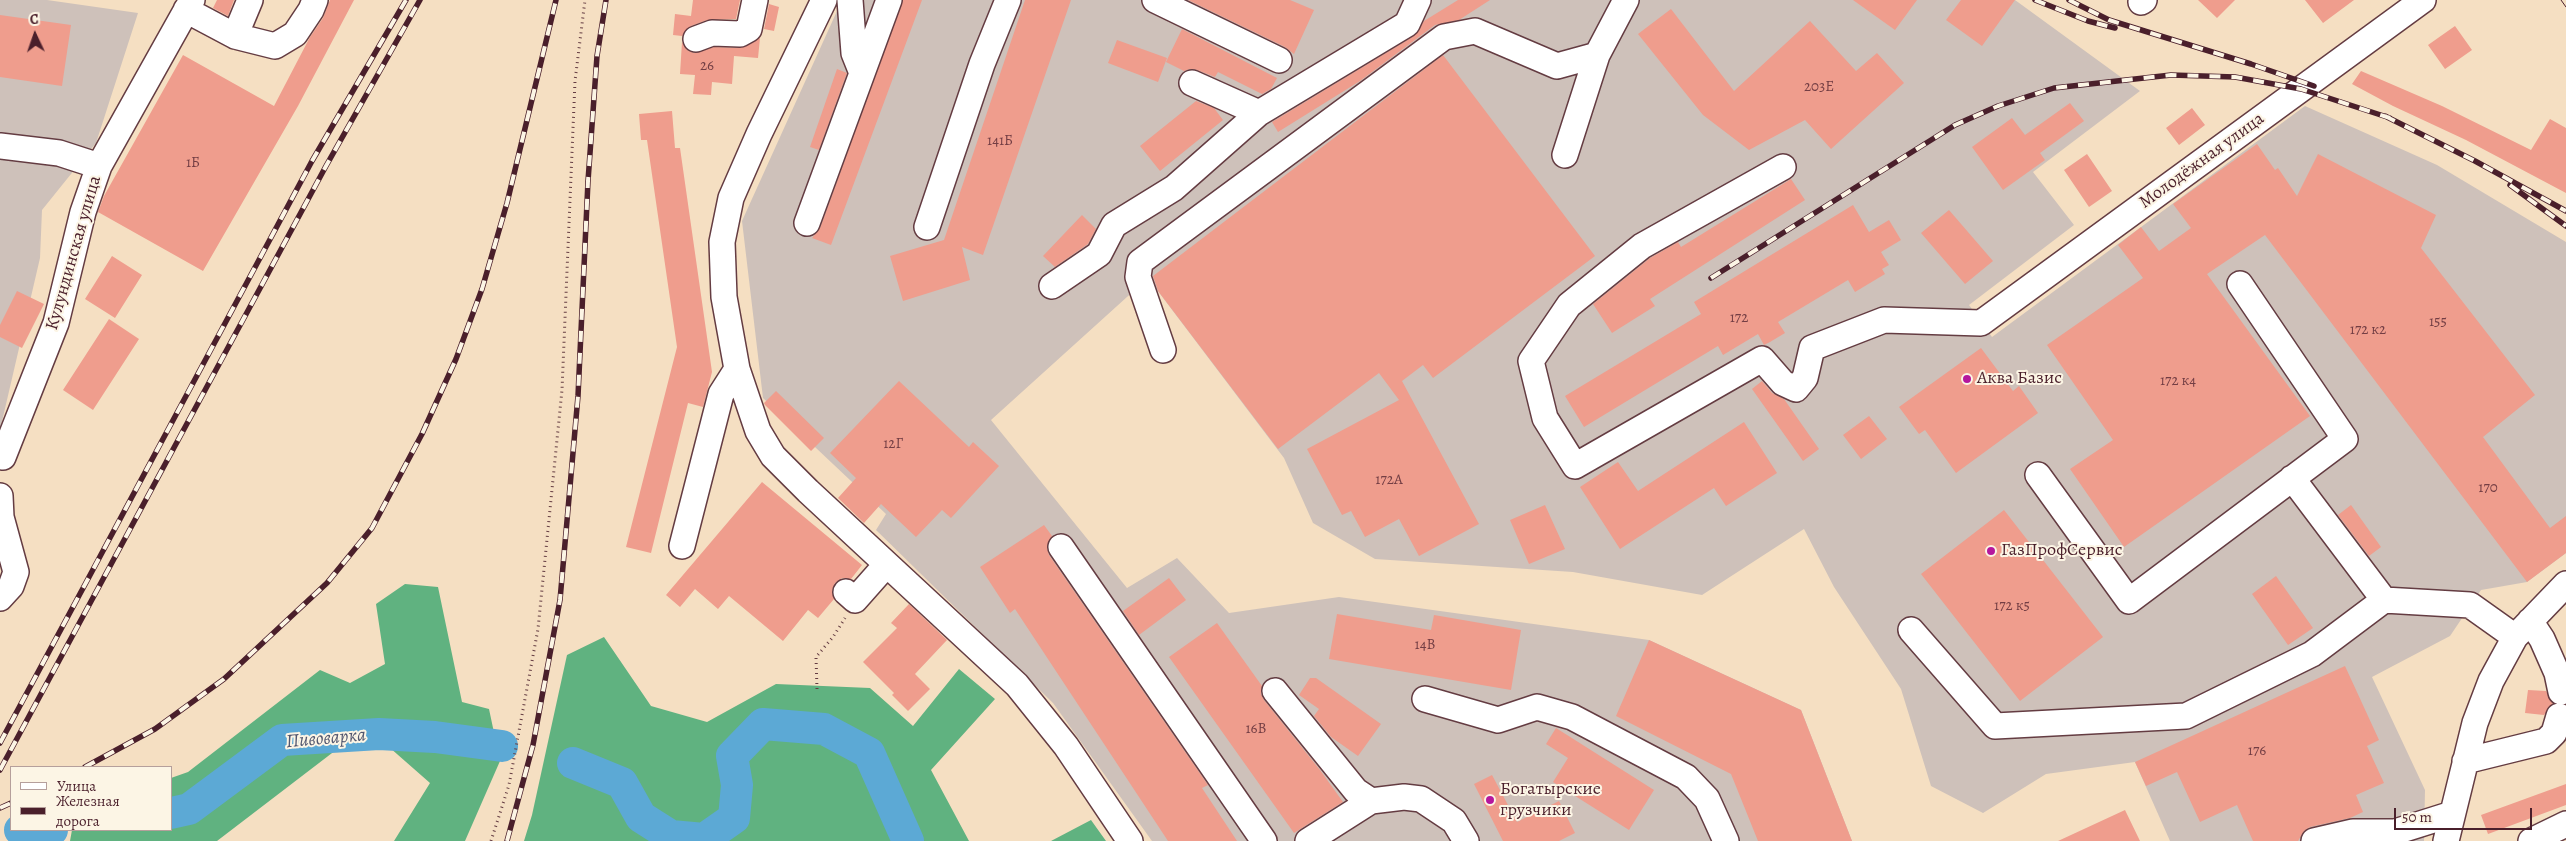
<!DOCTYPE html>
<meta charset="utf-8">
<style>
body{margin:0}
#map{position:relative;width:2566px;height:841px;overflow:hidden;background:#f5dfc2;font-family:Alegreya,serif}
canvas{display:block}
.legend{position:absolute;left:10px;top:766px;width:162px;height:65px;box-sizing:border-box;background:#fcf5e5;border:1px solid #b59f9b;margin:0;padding:6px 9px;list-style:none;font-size:15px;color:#4a1f2b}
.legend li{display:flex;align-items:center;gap:10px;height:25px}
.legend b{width:25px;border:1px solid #b59f9b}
.north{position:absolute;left:10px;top:10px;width:50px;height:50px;-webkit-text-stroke:4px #fcf5e5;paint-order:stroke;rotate:357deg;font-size:14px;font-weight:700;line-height:20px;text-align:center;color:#4a1f2b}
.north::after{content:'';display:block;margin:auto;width:18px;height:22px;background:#4a1f2b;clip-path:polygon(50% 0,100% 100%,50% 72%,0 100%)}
.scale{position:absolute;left:2394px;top:808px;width:138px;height:22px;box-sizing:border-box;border:2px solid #4a1f2b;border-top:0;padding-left:6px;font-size:15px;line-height:18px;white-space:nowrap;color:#4a1f2b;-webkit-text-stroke:4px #fcf5e5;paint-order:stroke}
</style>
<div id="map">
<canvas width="2566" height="841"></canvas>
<ul class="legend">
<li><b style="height:6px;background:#fff"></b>Улица</li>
<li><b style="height:6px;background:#4a1f2b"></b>Железная дорога</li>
</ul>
<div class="north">С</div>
<div class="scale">50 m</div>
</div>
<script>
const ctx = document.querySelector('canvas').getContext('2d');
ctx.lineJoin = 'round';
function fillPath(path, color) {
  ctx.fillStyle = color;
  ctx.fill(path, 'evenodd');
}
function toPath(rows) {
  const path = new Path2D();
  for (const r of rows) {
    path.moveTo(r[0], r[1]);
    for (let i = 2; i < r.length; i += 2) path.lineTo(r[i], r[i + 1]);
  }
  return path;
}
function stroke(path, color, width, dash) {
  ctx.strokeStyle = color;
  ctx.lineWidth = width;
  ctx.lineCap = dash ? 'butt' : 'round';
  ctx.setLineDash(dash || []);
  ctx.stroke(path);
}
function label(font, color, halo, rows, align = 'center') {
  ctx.font = font + ' Alegreya,serif';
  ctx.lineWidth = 4;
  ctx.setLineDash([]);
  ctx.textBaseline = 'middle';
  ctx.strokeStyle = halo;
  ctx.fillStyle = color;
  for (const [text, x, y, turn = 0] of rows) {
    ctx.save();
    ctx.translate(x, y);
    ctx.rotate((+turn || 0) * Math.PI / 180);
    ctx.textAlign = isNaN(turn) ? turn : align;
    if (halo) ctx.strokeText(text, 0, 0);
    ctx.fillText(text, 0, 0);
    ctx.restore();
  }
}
fillPath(toPath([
 [0,0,47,0,138,13,96,143,42,210,40,258,0,430],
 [842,0,2015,0,2140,91,2033,172,2074,225,1969,305,1992,337,2305,106,2437,165,2566,242,2566,553,2527,582,2481,590,2450,636,2372,677,2425,790,2424,841,2170,841,2135,762,2046,774,1983,813,1931,786,1901,689,1834,587,1804,529,1702,595,1573,572,1375,559,1313,523,1284,458,1148,278,991,420,1127,588,1177,558,1229,613,1339,597,1649,640,1801,710,1852,841,1152,841,1053,703,876,530,886,514,763,398,742,221]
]), '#cec1ba');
fillPath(toPath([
 [405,584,438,587,462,702,489,709,500,761,465,841,394,841,430,783,381,740,336,750,217,841,70,841,72,830,171,830,171,778,188,772,320,670,350,683,385,664,376,604],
 [604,637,651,706,707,722,776,684,870,688,913,726,959,669,995,699,931,770,969,841,524,841,532,815,567,655],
 [1091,820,1106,841,1051,841]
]), '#60b280');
stroke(toPath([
 [573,763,622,783,641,817,671,836,704,839,734,818,737,785,732,756,763,724,824,729,869,753,908,841],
 [171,813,189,809,282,740,379,734,435,737,502,746],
 [20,830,52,830]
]), '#5ca9d5', 32);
fillPath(toPath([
 [217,0,234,0,228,16,213,8],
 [330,0,354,0,298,106,203,271,98,212,104,196,183,55,274,106,310,37,323,18],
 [693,0,740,0,736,19,707,20,691,26,682,36,673,35,675,14,691,16],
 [903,0,922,0,831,245,812,238,820,228],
 [1025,0,1071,0,983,255,962,247,970,280,903,301,890,256,944,240],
 [1188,0,1290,0,1314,10,1294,54,1285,47],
 [1458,0,1490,0,1459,20,1435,25,1360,81,1278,132,1272,122,1414,36,1424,21],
 [1853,0,1917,0,1895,30],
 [1961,0,2015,0,1982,46,1946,20],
 [2198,0,2235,0,2217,18],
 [2305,0,2354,0,2323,23],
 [769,4,779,7,774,31,764,29],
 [1671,9,1734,91,1810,21,1856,71,1877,53,1904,83,1831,149,1805,120,1749,150,1703,115,1638,34],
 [0,15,71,25,62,86,0,77],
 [2455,26,2472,50,2445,69,2428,45],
 [1182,29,1277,78,1271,89,1262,94,1218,72,1215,77,1197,70,1190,69,1184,71,1166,62],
 [760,38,758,58,734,56,732,84,712,82,711,95,693,94,695,75,680,74,682,42,687,50,694,53,714,47,740,48],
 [1117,40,1167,58,1158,82,1108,63],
 [1443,55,1595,256,1433,378,1423,365,1402,381,1479,524,1419,556,1399,519,1365,537,1351,511,1342,515,1307,449,1399,400,1379,373,1278,449,1158,291,1153,276],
 [837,69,847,73,819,150,810,147],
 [2361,71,2442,106,2531,150,2550,119,2566,128,2566,193,2466,140,2393,106,2352,84],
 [1196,101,1214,108,1223,120,1160,171,1140,146],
 [2070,103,2084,121,2040,153,2045,160,2003,190,1972,147,2012,118,2025,135],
 [2192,108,2205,125,2179,145,2166,128],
 [672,111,675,148,680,148,712,372,703,407,688,403,651,553,626,547,677,347,647,140,641,140,639,114],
 [2257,144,2275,170,2278,168,2297,196,2318,154,2436,215,2421,248,2535,395,2483,437,2550,528,2566,516,2566,553,2527,582,2265,235,2207,274,2310,416,2124,547,2070,469,2113,440,2047,345,2143,278,2118,245,2141,227,2159,251,2191,228,2173,204],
 [2087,154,2112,191,2089,207,2064,170],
 [1791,179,1805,200,1650,299,1655,306,1612,333,1593,304,1650,258,1678,242,1681,247],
 [1853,205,1869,232,1889,220,1901,240,1881,252,1889,265,1882,269,1885,274,1855,292,1848,280,1778,322,1785,333,1770,342,1764,345,1758,334,1723,355,1718,346,1584,427,1565,396,1701,314,1694,302],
 [1949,210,1993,261,1965,284,1921,233],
 [1082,215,1096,229,1088,244,1055,267,1043,256],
 [112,256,142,275,115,318,85,299],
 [17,291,44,304,22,348,0,337,0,325],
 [109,319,139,339,93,410,63,390],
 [1981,348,2013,391,2019,386,2038,413,1956,473,1925,430,1919,434,1899,407],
 [899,381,969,447,973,442,999,466,951,518,942,510,916,537,881,504,864,523,838,498,856,478,830,453],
 [1762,381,1772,393,1784,399,1819,449,1803,461,1752,389],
 [776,391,824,438,811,451,765,405,764,403],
 [1869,416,1887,439,1861,459,1843,435],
 [1744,422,1777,473,1726,506,1714,488,1620,549,1580,487,1618,462,1638,491],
 [762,482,862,565,851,579,842,578,835,583,832,590,834,599,818,618,808,610,783,641,729,596,718,609,695,589,680,607,666,595],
 [1545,505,1565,549,1529,564,1510,520],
 [2351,505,2381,547,2369,556,2338,515],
 [2004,510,2103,637,2020,701,1921,574],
 [1044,525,1052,536,1047,548,1049,555,1208,785,1202,788,1237,841,1168,841,1015,609,1010,613,980,567],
 [2276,576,2313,628,2288,645,2252,594],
 [1169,578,1186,600,1139,635,1123,611],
 [909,604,947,640,915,674,930,689,908,711,892,695,894,693,863,662,897,628,891,623],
 [1337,614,1431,630,1434,615,1521,630,1511,690,1329,659],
 [1217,623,1262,686,1261,694,1264,700,1320,770,1343,802,1294,833,1169,657],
 [1649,640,1801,710,1852,841,1758,841,1731,774,1616,716],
 [2345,666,2379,740,2367,746,2384,783,2356,795,2363,812,2350,818,2310,827,2304,831,2298,841,2253,841,2237,805,2200,822,2177,772,2146,786,2135,762],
 [1310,678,1316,678,1381,724,1358,756,1331,737,1314,716,1319,709,1299,695],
 [2528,690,2546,691,2553,703,2544,715,2525,713],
 [1556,728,1654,790,1629,830,1553,782,1568,758,1546,744],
 [1492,775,1517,822,1559,801,1575,833,1559,841,1503,841,1474,784],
 [2566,784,2566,805,2488,834,2481,815],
 [2125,810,2140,841,2058,841]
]), '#ef9d8d');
const minor = toPath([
 [824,0,759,134,731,198,722,242,724,297,737,369,758,431,773,456,808,491,1017,685,1066,746,1130,841],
 [850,0,854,53,862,73],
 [1155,0,1279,60],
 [2141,2,2144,0],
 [186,10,235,36,275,46,295,34,311,10,315,0],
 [235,36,250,0],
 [696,39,712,33,740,34,749,29,755,0],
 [1192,83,1259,113,1407,24,1418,0],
 [0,146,59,153,99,166],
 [1565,155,1597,55,1626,0],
 [1783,167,1642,246,1569,305,1531,361,1545,418,1575,466,1762,359,1783,383,1796,389,1805,378,1812,348,1884,320,1981,323,2423,0],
 [807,223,889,0],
 [927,227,982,64,1008,0],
 [1052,286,1099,254,1114,225,1174,188,1259,113],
 [1163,350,1138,277,1140,262,1444,37,1475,31,1557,66,1597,55],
 [0,456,3,457,56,323,83,212,99,166,192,0],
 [2038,475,2129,601,2345,439,2240,284],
 [2292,478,2384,600],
 [0,496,1,517,16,572,11,586,0,598],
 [682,546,721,394,737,369],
 [1061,547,1264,841],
 [846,592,855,600,886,565],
 [2530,621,2542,639,2557,673,2561,692],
 [1911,630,1995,726,2186,716,2312,654,2384,600,2470,605,2515,637],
 [1275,691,1356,791,1371,801],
 [1425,699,1498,720,1537,707,1572,717,1686,777,1707,799,1726,841],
 [2465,761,2546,741,2554,733,2559,716],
 [1308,841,1371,801,1404,797,1421,799,1454,821,1466,841],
 [2314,841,2353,832,2395,832,2452,814],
 [2446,841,2475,723,2491,681,2515,637,2566,584],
 [2531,841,2566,824]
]);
stroke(minor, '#643c42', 28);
stroke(toPath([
 [817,689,816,657,833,637,845,618],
 [491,841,509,785,538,629,562,390,575,81,585,0]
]), '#643c42', 3, [1, 4]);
stroke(minor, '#fff', 25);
stroke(toPath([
 [2561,0,2566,7]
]), '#4a1f2b', 1);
const rail = toPath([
 [2035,0,2088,21,2115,28],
 [2069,0,2109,20,2251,64,2314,86],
 [2385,116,2475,161,2566,211],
 [2510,185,2566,226],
 [1711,278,1955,125,1998,106,2054,88,2171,75,2235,77,2301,89,2390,118],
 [0,743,312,161,406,0],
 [85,767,155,729,224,679,327,583,372,528,422,434,456,359,482,289,507,203,556,0],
 [0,770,326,166,420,0],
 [0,808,11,803],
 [507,841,533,745,560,600,578,396,588,181,597,56,606,0]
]);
stroke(rail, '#4a1f2b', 5.5);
stroke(rail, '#fcf5e5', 4, [11]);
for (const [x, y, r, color] of [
 [1967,379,5,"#b5179e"],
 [1991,551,5,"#b5179e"],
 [1490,800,5,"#b5179e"]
]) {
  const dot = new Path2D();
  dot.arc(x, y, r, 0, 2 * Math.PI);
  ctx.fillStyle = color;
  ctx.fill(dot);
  stroke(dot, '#fcf5e5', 2);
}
label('15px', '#733e44', null, [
 ["26",707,66],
 ["203Е",1819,87],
 ["141Б",1000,141],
 ["1Б",193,163],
 ["172",1739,318],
 ["155",2438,322],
 ["172 к2",2368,330],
 ["172 к4",2178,381],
 ["12Г",893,444],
 ["172А",1389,480],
 ["170",2488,488],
 ["172 к5",2012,606],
 ["14В",1425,645],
 ["16В",1256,729],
 ["176",2257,751]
]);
label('18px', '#4a1f2b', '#fcf5e5', [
 ["Молодёжная улица",2202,161,-36],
 ["Кулундинская улица",74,253,-74]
]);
label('18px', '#4a1f2b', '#fcf5e5', [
 ["Аква Базис",1977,379],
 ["ГазПрофСервис",2001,551],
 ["Богатырские",1500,790],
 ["грузчики",1500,811]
], 'left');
label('italic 19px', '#51566f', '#fcf5e5', [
 ["Пивоварка",326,739,-5]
]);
</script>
